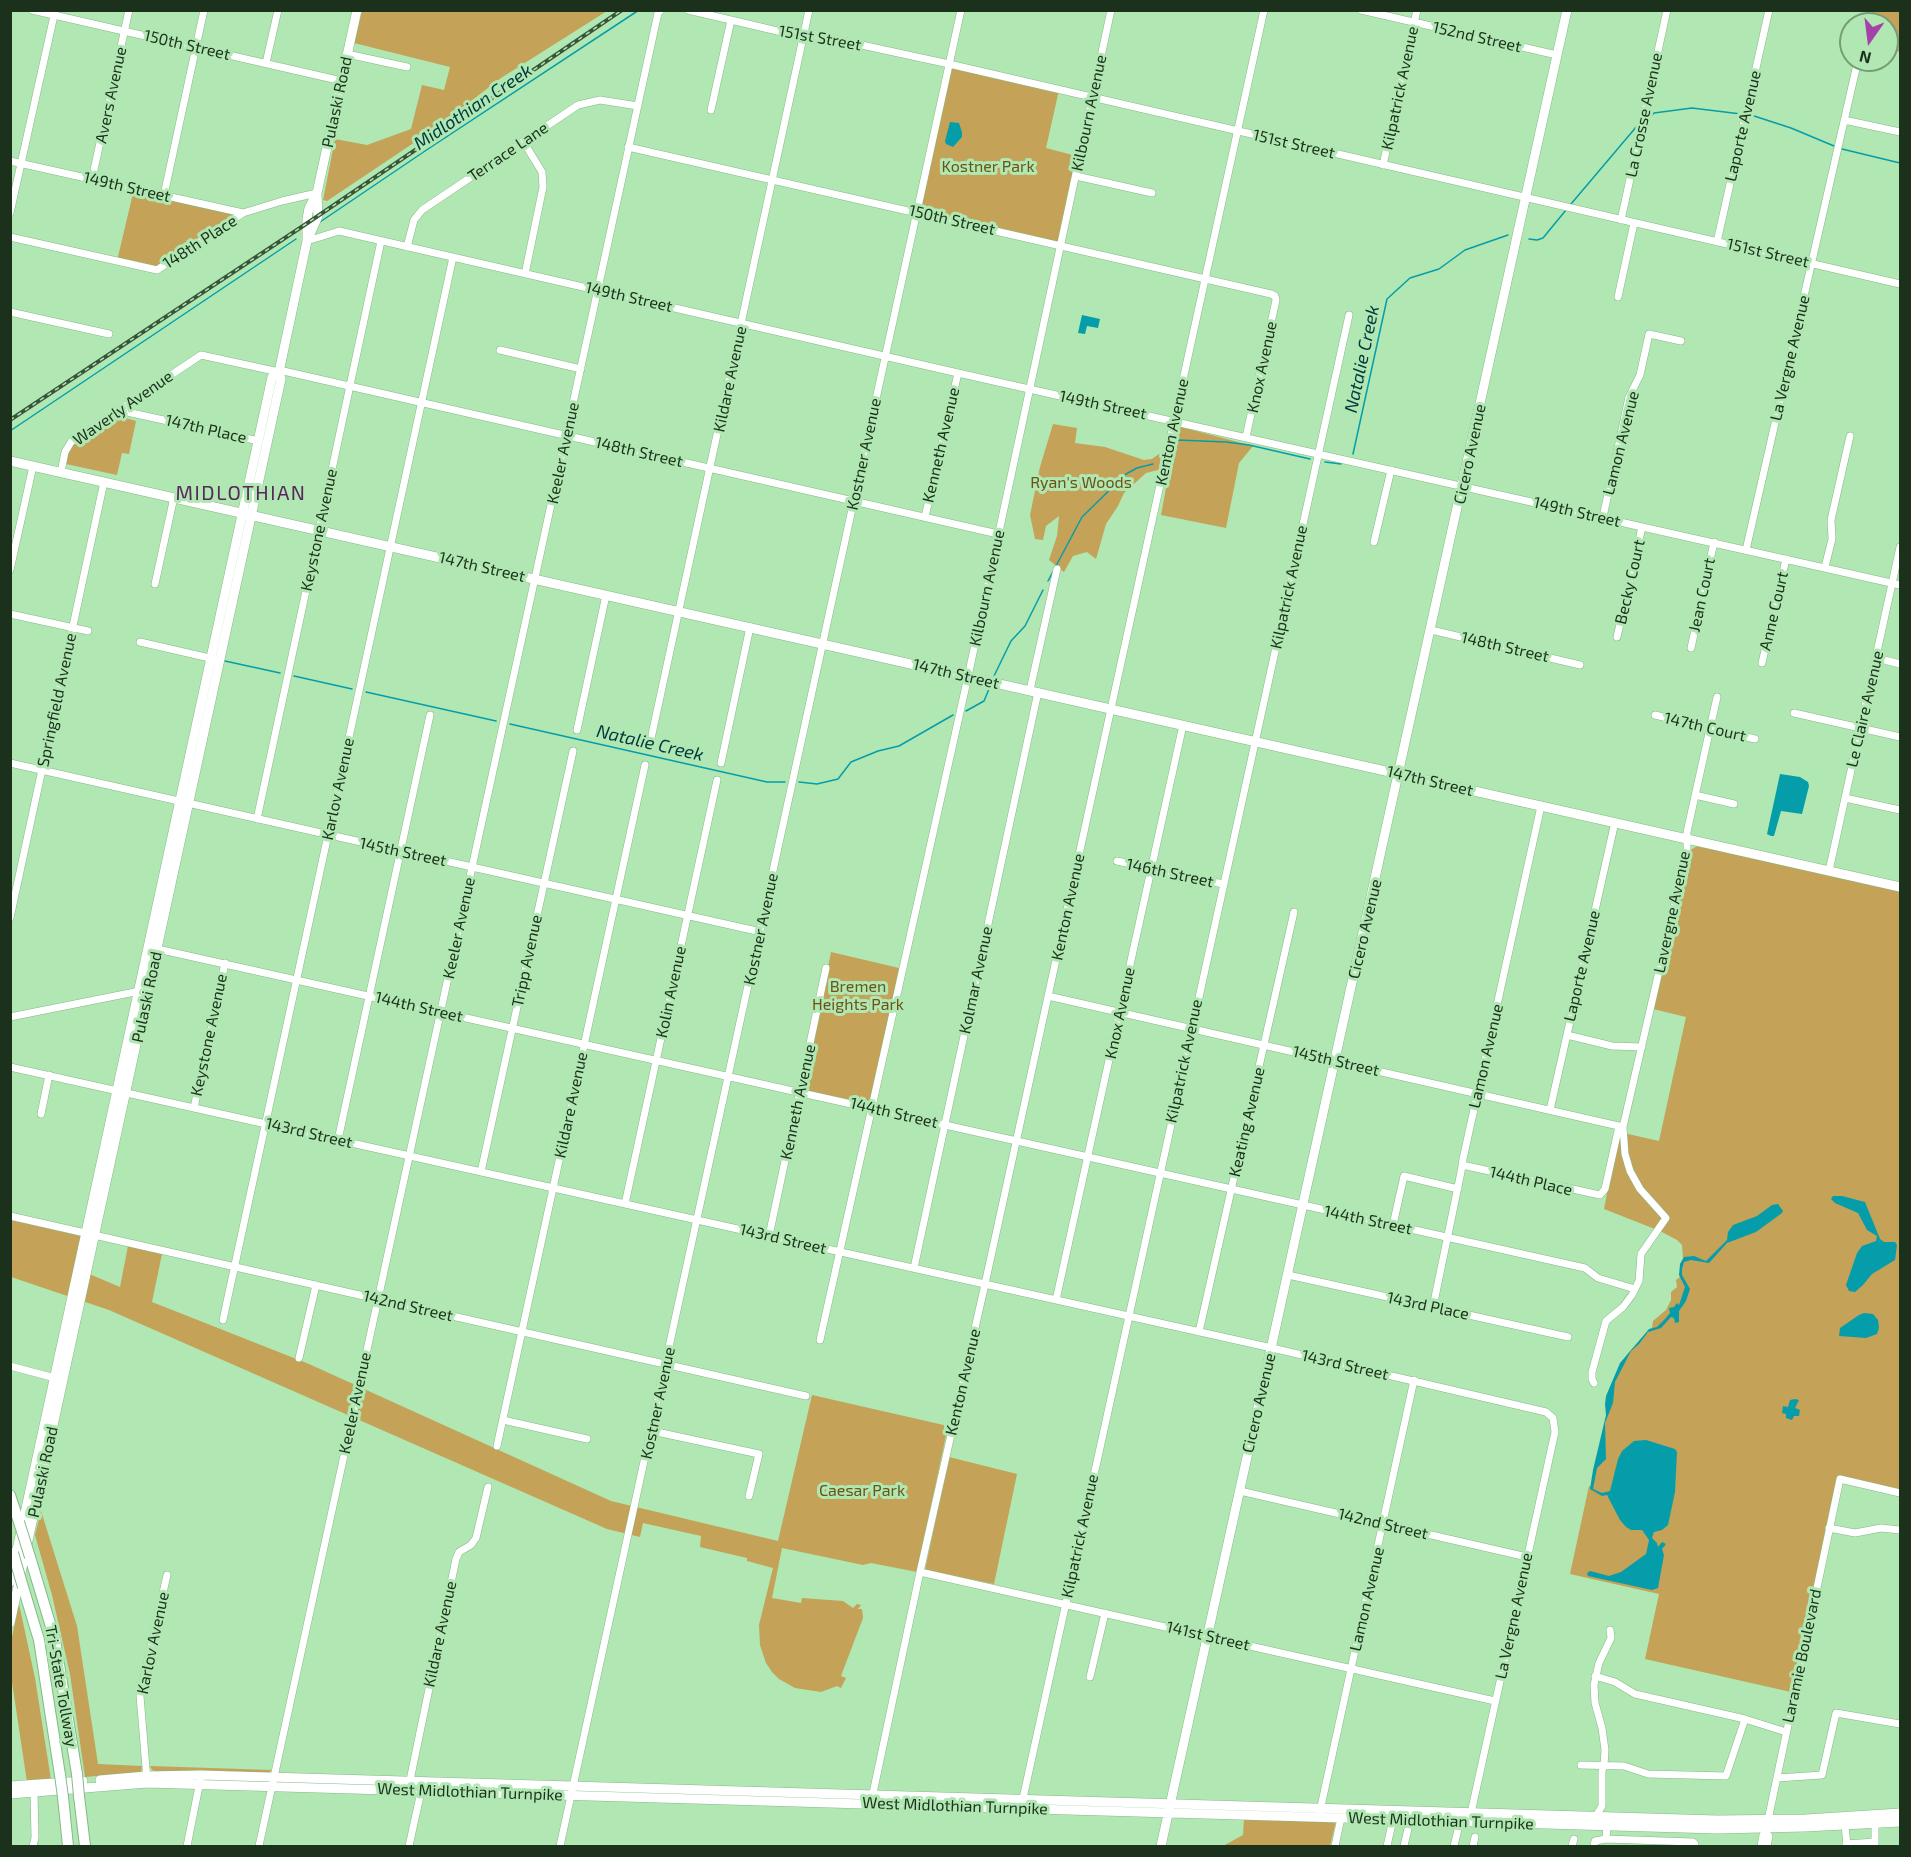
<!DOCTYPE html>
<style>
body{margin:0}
#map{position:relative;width:1911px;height:1857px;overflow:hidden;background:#b0e7b2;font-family:"Exo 2",sans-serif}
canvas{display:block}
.frame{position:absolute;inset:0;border:12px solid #1b311c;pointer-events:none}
.north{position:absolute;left:1839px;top:12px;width:60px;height:60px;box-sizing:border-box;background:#b0e7b2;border:2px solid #749e76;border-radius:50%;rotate:194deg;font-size:16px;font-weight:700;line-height:24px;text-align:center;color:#1b311c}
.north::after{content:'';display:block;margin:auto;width:21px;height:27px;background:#a342a9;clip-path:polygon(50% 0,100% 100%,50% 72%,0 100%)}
</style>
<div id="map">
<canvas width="1911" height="1857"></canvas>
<div class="frame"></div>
<div class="north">N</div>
</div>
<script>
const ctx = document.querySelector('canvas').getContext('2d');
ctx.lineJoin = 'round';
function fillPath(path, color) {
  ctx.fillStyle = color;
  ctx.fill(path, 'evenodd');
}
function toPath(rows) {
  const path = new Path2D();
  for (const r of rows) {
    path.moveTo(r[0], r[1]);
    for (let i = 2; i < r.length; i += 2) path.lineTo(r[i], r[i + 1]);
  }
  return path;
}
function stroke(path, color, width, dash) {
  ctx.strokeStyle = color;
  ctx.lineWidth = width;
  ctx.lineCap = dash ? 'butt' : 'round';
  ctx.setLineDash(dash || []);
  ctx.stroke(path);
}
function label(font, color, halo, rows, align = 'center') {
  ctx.font = font + ' "Exo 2",sans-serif';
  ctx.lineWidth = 6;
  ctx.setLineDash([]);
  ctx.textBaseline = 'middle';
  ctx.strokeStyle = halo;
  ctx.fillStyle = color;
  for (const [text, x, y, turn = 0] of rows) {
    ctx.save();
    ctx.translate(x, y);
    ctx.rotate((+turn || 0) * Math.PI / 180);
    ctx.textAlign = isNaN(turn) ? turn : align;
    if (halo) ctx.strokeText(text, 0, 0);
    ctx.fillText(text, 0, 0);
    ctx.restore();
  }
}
fillPath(toPath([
 [362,11,607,11,501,78,436,128,327,201,323,200,335,139,367,145,411,129,422,85,444,90,450,67,354,43],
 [1872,11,1900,11,1900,52,1887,49,1887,24,1869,24],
 [949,64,1059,90,1046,148,1080,157,1061,245,917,212],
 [134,189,243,213,157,270,117,261],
 [115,415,136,421,129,454,122,453,117,475,66,464,69,448],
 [1053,424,1077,428,1075,443,1105,447,1144,460,1152,459,1174,443,1181,427,1253,446,1239,463,1226,528,1161,515,1168,477,1158,470,1146,473,1124,493,1118,506,1106,524,1096,559,1087,552,1073,556,1064,572,1049,560,1057,536,1059,516,1046,526,1043,540,1035,539,1030,515,1040,467],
 [1697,846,1900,891,1900,1491,1837,1477,1791,1692,1645,1659,1659,1594,1570,1574,1589,1486,1591,1486,1604,1429,1607,1414,1606,1403,1622,1364,1630,1351,1652,1328,1653,1321,1666,1310,1671,1300,1671,1292,1677,1287,1676,1280,1680,1277,1680,1264,1683,1259,1682,1245,1677,1240,1660,1231,1604,1209,1619,1132,1659,1141,1686,1017,1653,1009,1689,851],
 [831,952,899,968,870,1106,804,1091],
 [11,1220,81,1236,75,1268,120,1287,128,1246,162,1254,152,1302,309,1364,611,1501,778,1541,812,1395,948,1426,917,1572,871,1563,863,1565,782,1548,772,1598,801,1603,802,1598,843,1601,853,1608,857,1604,861,1605,858,1609,862,1609,863,1618,841,1676,846,1678,841,1688,837,1686,821,1692,795,1688,779,1679,772,1672,766,1663,760,1645,759,1625,773,1568,747,1561,747,1558,700,1547,701,1536,643,1523,640,1537,607,1529,109,1310,11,1277],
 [949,1457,1017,1474,994,1584,925,1570],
 [41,1511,77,1626,98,1764,142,1766,141,1772,85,1777,70,1674,52,1595,35,1535],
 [19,1604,35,1678,51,1780,27,1782,10,1669,11,1642],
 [150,1766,272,1770,268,1773,156,1772,152,1770],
 [1244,1819,1336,1821,1330,1846,1223,1846,1243,1835]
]), '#c4a257');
fillPath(toPath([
 [950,122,959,123,962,132,962,137,953,147,946,144,945,141],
 [1082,315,1100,319,1098,328,1087,326,1085,334,1078,333],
 [1780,774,1800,777,1808,782,1809,786,1802,814,1781,811,1774,836,1771,836,1767,834],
 [1833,1196,1842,1196,1865,1202,1880,1239,1884,1242,1895,1242,1897,1245,1895,1260,1872,1274,1863,1285,1855,1292,1849,1291,1846,1285,1857,1253,1862,1246,1876,1241,1877,1236,1867,1230,1858,1213,1835,1203,1831,1199],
 [1778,1204,1783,1211,1782,1213,1756,1232,1727,1243,1709,1263,1691,1260,1684,1262,1682,1269,1682,1275,1690,1289,1686,1301,1679,1311,1679,1322,1675,1323,1674,1318,1671,1317,1661,1328,1648,1332,1639,1344,1631,1351,1615,1382,1613,1403,1605,1423,1606,1459,1597,1468,1593,1489,1602,1493,1610,1491,1618,1459,1622,1451,1634,1441,1646,1440,1675,1449,1677,1452,1675,1492,1668,1525,1662,1530,1654,1532,1652,1538,1657,1543,1658,1547,1662,1542,1666,1544,1662,1549,1664,1555,1658,1588,1652,1590,1588,1576,1587,1573,1590,1571,1609,1576,1621,1572,1646,1554,1649,1540,1642,1530,1631,1530,1626,1527,1620,1520,1607,1495,1602,1496,1590,1489,1593,1470,1606,1415,1605,1404,1606,1396,1620,1363,1649,1329,1657,1327,1665,1319,1670,1313,1669,1308,1674,1307,1677,1303,1679,1305,1685,1287,1679,1275,1680,1264,1684,1257,1694,1256,1706,1261,1727,1240,1728,1232,1733,1225,1757,1216,1772,1205],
 [1864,1313,1873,1314,1878,1320,1879,1328,1877,1334,1866,1338,1839,1336,1840,1328,1859,1315],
 [1795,1399,1799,1400,1795,1408,1800,1410,1799,1416,1794,1416,1792,1420,1786,1418,1786,1414,1782,1413,1783,1406,1788,1407,1790,1400]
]), '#069daa');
stroke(toPath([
 [1751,115,1791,128,1834,146],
 [1651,116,1654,113,1692,108,1741,114],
 [1842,149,1900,163],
 [1571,204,1637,126],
 [320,222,425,151,639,10],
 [1529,239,1537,240,1543,238,1566,210],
 [10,431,296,239],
 [1175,446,1174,443,1178,440,1226,442,1249,445,1310,459],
 [1353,454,1387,299,1410,278,1439,269,1465,250,1508,235],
 [1325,462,1341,464],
 [1048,581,1082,517,1126,474,1137,468,1153,464],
 [225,661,280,673],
 [294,676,352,689],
 [994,676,1011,641,1025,626,1043,590],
 [366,692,496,721],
 [966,711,984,701,989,689],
 [510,724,767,782,785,782],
 [799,782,817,784,838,779,851,762,878,751,899,746,953,715]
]), '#069daa', 1.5);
const minor = toPath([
 [32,10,342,81],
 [688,10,803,37,811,34,949,64,1900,284],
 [1361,10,1557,55],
 [1866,24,1869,10],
 [347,54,407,67],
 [266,63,278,10],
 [711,110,731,20],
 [1844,120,1900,132],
 [523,141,542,172,543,187,525,274],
 [628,147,1271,294,1275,296,1276,300,1246,437],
 [10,161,243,213],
 [1383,165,1417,10],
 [1076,176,1152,193],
 [92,179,129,10],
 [164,195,204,10],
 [10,213,55,11],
 [1621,220,1667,10],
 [10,237,157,270,243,213,282,201,317,193],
 [307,241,339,231,958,373,1900,585],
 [1717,242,1769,10],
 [407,247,414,220,422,210,578,105,600,100,638,106],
 [1618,297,1634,223],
 [10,312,109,334],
 [500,350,581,369],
 [279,370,998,534],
 [118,410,259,441],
 [61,472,65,452,71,442,201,355,279,372],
 [925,517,958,373],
 [1603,517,1629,397,1640,375,1649,334,1681,341],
 [1374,542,1391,470],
 [1746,550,1858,60],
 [1825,567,1832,539,1831,520,1850,436],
 [10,570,33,466],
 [155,584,174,497],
 [10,614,88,631],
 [1431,630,1580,665],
 [1617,637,1642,527],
 [140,642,214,659],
 [1691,648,1714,542],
 [1877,658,1900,664],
 [1762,663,1786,559],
 [1030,690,1057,569],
 [1794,713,1900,737],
 [1655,715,1755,739],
 [577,730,606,595],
 [649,748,809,10],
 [10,763,761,932],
 [721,763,750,627],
 [1695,795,1734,804],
 [1845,798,1900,810],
 [257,819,381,241],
 [1117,861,1223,884],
 [1829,871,1900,547],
 [10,918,104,482],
 [153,948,1585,1268,1598,1278,1635,1289],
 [1048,996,1623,1127],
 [10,1017,140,991],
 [1567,1035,1612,1046,1642,1047],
 [10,1067,1272,1348,1546,1412,1553,1418,1555,1432,1471,1813,1460,1821,1454,1846],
 [194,1108,225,963],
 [1550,1110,1615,822],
 [41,1114,49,1075],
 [338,1140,430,715],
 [1462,1165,1600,1195,1605,1189,1619,1126],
 [481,1172,573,751],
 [625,1204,717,780],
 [10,1216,806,1396],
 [1393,1225,1404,1176,1458,1189],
 [769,1236,826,968],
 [914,1268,1038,692],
 [1288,1275,1568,1337],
 [1056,1300,1183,725],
 [1433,1307,1461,1172,1463,1159,1541,806],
 [223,1320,453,257],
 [1199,1332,1294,912],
 [820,1340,969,672,1111,10],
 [299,1358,316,1285],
 [10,1366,55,1378],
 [1594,1383,1592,1379,1592,1372,1606,1321,1623,1307,1632,1295,1639,1281,1641,1254,1666,1218,1640,1189,1630,1171,1625,1154,1623,1127,1687,850,1687,832,1717,697],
 [503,1420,587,1439],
 [652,1431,759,1454,749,1496],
 [497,1446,645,765],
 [1240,1491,1527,1557],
 [1829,1528,1855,1533,1881,1528,1900,1530],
 [920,1572,1495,1701],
 [1595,1676,1615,1682,1635,1694,1745,1719,1786,1732],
 [1090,1677,1105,1613],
 [1581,1765,1624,1766,1648,1774,1726,1776,1745,1719],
 [1777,1778,1822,1775,1836,1713,1900,1724],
 [147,1780,140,1696,167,1575],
 [409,1785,456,1559,459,1552,471,1545,476,1538,488,1487],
 [872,1798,920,1572,985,1284,1264,10],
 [1022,1803,1349,315],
 [1320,1811,1414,1380],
 [1596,1816,1602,1806,1602,1771,1604,1765,1605,1750,1602,1728,1595,1703,1594,1685,1599,1663,1611,1638,1610,1630],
 [1875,1823,1875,1844],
 [1845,1825,1847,1846],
 [1606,1839,1693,1842,1695,1844,1695,1846],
 [1846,1844,1875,1842],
 [33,1846,35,1838,34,1792],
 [187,1846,200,1781],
 [259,1846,658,13,661,10],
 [409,1846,422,1787],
 [560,1846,961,10],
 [1335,1846,1341,1818],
 [1387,1846,1393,1819],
 [1404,1846,1410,1820],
 [1473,1846,1475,1837],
 [1572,1846,1574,1839],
 [1594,1846,1595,1841,1606,1839,1607,1825],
 [1761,1846,1763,1835,1766,1833],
 [1767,1846,1769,1836,1766,1833,1768,1820,1840,1479,1900,1493]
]);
const major = toPath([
 [307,241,318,216,317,195],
 [10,461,1900,887],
 [10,1582,272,377,279,372],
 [10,1623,281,379,279,372,307,241,307,219,309,208,317,193,357,10],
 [100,1780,146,1776,201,1775,1717,1820,1806,1819,1900,1813],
 [10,1786,83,1781],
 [10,1794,147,1783,1717,1829,1805,1827,1900,1822],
 [1161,1846,1567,10]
]);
const highway = toPath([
 [10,1495,19,1522],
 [30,1557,55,1640,77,1774],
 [23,1587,39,1640,60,1775],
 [79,1796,85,1846],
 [63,1797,68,1846]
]);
stroke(minor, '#84b986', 8);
stroke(major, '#84b986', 10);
stroke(highway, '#84b986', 12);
stroke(minor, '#fff', 7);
stroke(major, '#fff', 9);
stroke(highway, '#fff', 10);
const rail = toPath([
 [10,420,306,224,622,10]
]);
stroke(rail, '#385539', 4);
stroke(rail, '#b0e7b2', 1.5, [4.5]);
const highwayBridge = toPath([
 [19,1522,30,1557],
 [13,1553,23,1587],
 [77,1774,79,1796],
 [60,1775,63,1797]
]);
stroke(highwayBridge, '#84b986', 12, []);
stroke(highwayBridge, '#fff', 10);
label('16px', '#1b311c', '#b0e7b2', [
 ["152nd Street",1477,37,13],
 ["151st Street",820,38,10],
 ["150th Street",187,45,13],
 ["Kilpatrick Avenue",1400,88,-78],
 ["Avers Avenue",111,95,-78],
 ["Pulaski Road",337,102,-78],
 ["Kilbourn Avenue",1089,113,-78],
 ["La Crosse Avenue",1644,115,-78],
 ["Laporte Avenue",1743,126,-77],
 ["151st Street",1294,144,13],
 ["Terrace Lane",508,152,-34],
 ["149th Street",127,187,13],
 ["150th Street",952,220,13],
 ["148th Place",200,242,-33],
 ["151st Street",1768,253,13],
 ["149th Street",629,297,13],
 ["La Vergne Avenue",1790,358,-77],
 ["Knox Avenue",1262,367,-78],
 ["Kildare Avenue",730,379,-78],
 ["149th Street",1103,405,12],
 ["Waverly Avenue",123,408,-35],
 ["147th Place",206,429,13],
 ["Kenton Avenue",1172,432,-78],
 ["Lamon Avenue",1621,443,-76],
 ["Kenneth Avenue",941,445,-77],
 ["148th Street",639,452,13],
 ["Keeler Avenue",563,453,-78],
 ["Kostner Avenue",864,454,-78],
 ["Cicero Avenue",1470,454,-78],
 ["149th Street",1577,512,13],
 ["Keystone Avenue",319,530,-78],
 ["147th Street",482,567,13],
 ["Becky Court",1630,582,-77],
 ["Kilpatrick Avenue",1289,587,-78],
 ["Kilbourn Avenue",987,588,-78],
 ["Jean Court",1702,595,-78],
 ["Anne Court",1774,611,-77],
 ["148th Street",1505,647,13],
 ["147th Street",956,674,13],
 ["Springfield Avenue",57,700,-78],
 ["Le Claire Avenue",1865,709,-77],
 ["147th Court",1705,727,13],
 ["147th Street",1430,781,13],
 ["Karlov Avenue",338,789,-78],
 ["145th Street",403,852,12],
 ["146th Street",1170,873,12],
 ["Kenton Avenue",1068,907,-78],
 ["Lavergne Avenue",1672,912,-78],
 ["Keeler Avenue",459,928,-78],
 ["Kostner Avenue",761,929,-78],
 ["Cicero Avenue",1365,929,-77],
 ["Tripp Avenue",527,961,-78],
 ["Laporte Avenue",1582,966,-77],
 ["Kolmar Avenue",976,980,-78],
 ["Kolin Avenue",671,992,-78],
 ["Pulaski Road",147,997,-78],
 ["144th Street",419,1007,13],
 ["Knox Avenue",1120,1013,-78],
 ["Keystone Avenue",209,1035,-78],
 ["Lamon Avenue",1486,1056,-77],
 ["Kilpatrick Avenue",1184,1061,-78],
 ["145th Street",1336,1061,13],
 ["Kenneth Avenue",798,1102,-78],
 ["Kildare Avenue",571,1105,-78],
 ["144th Street",894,1113,13],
 ["Keating Avenue",1247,1122,-77],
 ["143rd Street",309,1133,13],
 ["144th Place",1531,1181,13],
 ["144th Street",1368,1220,12],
 ["143rd Street",783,1239,13],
 ["142nd Street",408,1306,13],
 ["143rd Place",1428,1306,12],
 ["143rd Street",1345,1365,13],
 ["Kenton Avenue",963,1382,-77],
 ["Keeler Avenue",355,1403,-78],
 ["Kostner Avenue",658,1403,-78],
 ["Cicero Avenue",1259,1403,-77],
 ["Pulaski Road",43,1472,-78],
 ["142nd Street",1383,1524,13],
 ["Kilpatrick Avenue",1080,1536,-78],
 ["Lamon Avenue",1367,1599,-77],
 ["La Vergne Avenue",1514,1616,-78],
 ["Kildare Avenue",440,1634,-78],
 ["141st Street",1208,1636,13],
 ["Karlov Avenue",153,1643,-78],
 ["Laramie Boulevard",1802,1656,-78],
 ["Tri-State Tollway",61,1686,80],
 ["West Midlothian Turnpike",470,1792,2],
 ["West Midlothian Turnpike",955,1806,2],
 ["West Midlothian Turnpike",1441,1821,2]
]);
label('16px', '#6c5316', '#b0e7b2', [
 ["Kostner Park",988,167],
 ["Ryan's Woods",1081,483],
 ["Bremen",858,987],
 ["Heights Park",858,1005],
 ["Caesar Park",862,1491]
]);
label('italic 18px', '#00383e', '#b0e7b2', [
 ["Midlothian Creek",473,107,-34],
 ["Natalie Creek",1362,359,-78],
 ["Natalie Creek",650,743,13]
]);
ctx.letterSpacing = '1.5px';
label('20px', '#58285a', '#b0e7b2', [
 ["MIDLOTHIAN",241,493]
]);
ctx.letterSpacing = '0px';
</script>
